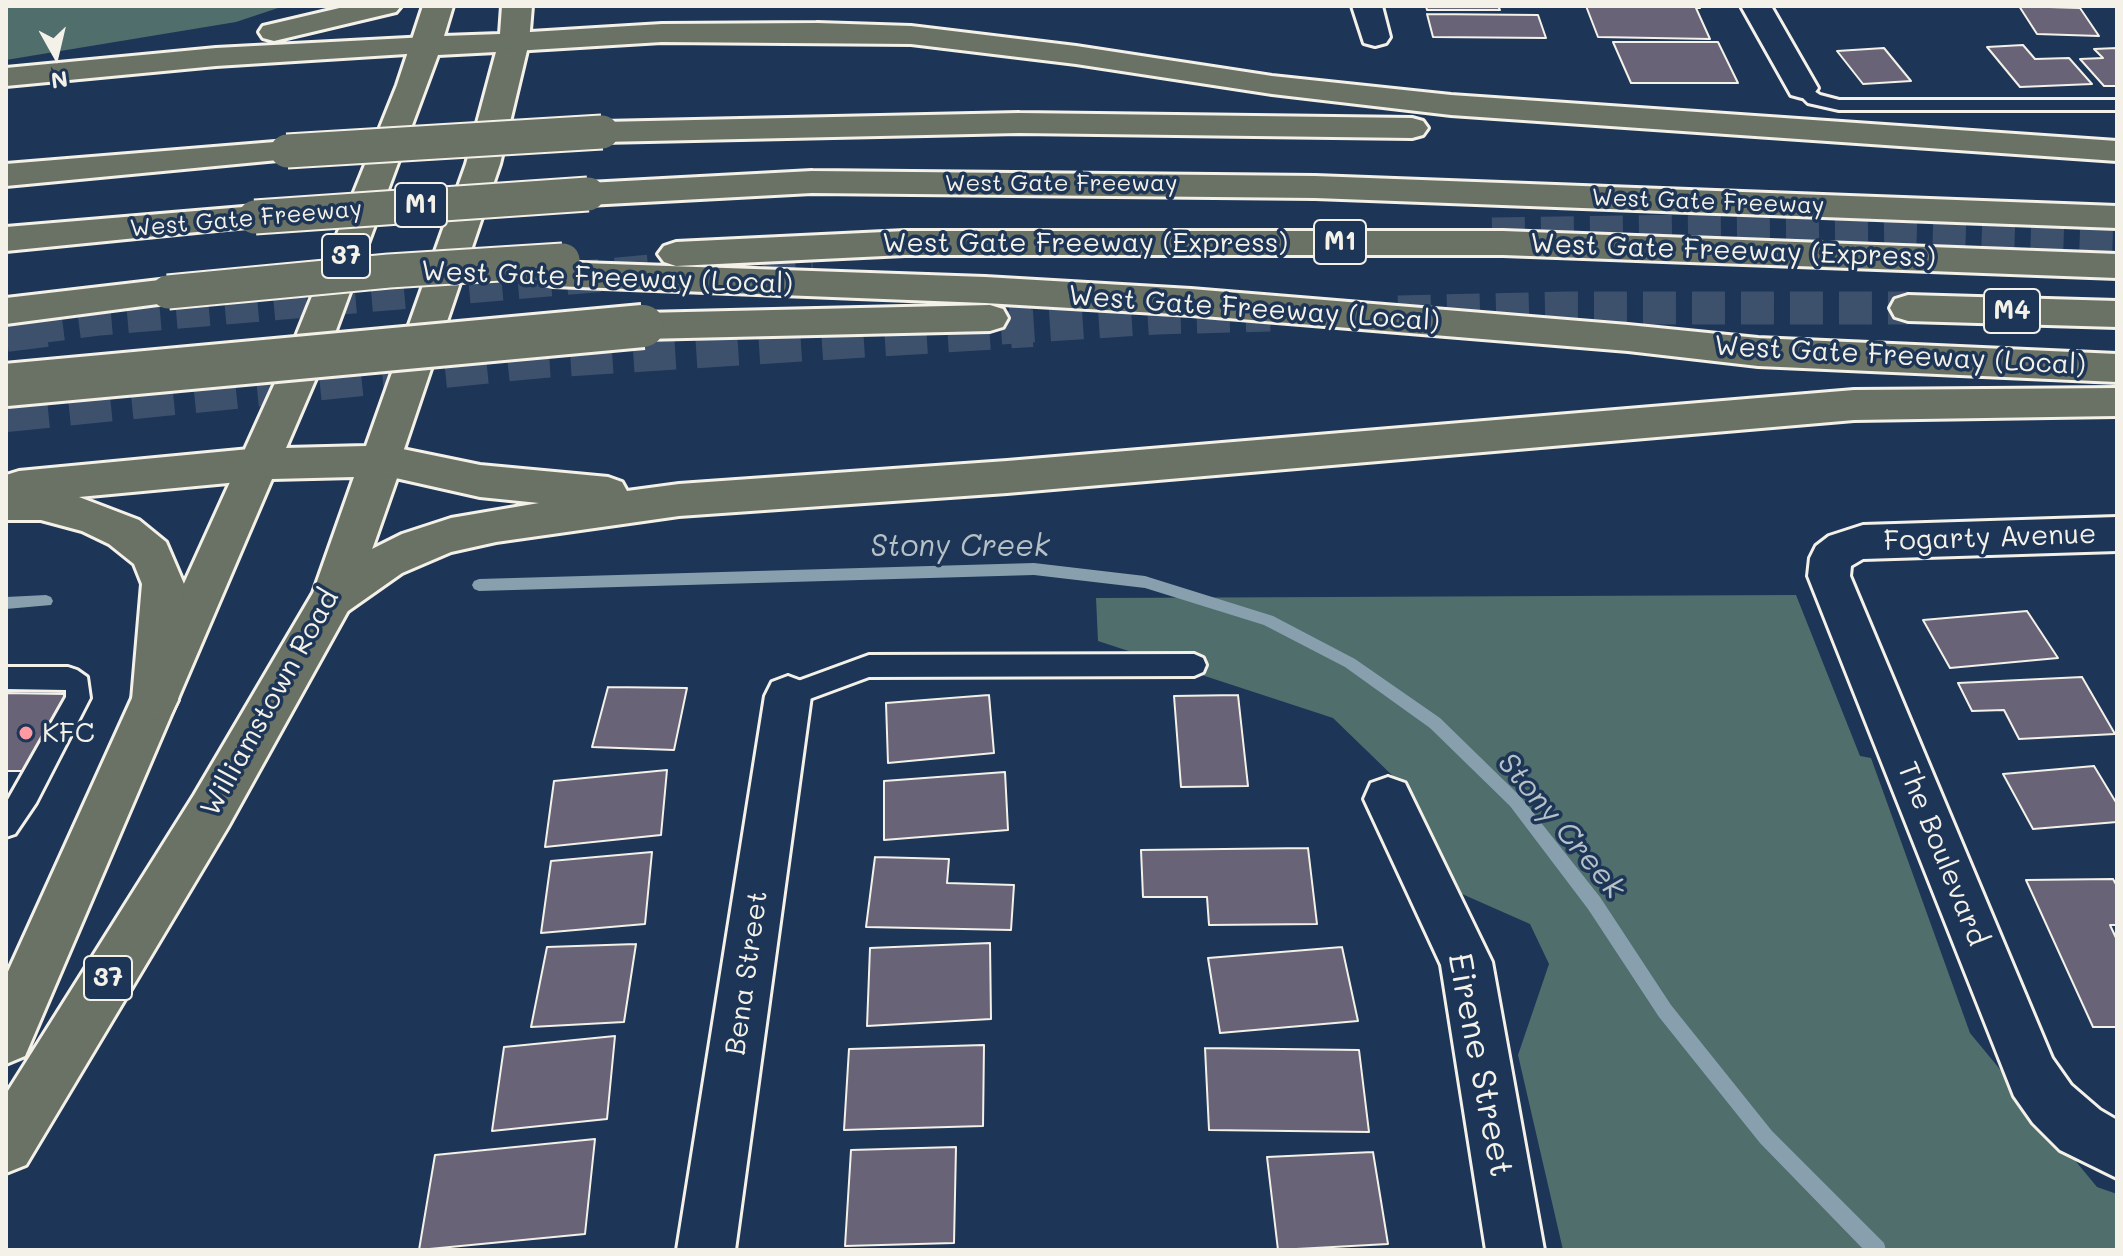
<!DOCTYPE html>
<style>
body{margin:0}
#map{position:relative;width:2123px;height:1256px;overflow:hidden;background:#1d3557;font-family:Mali,sans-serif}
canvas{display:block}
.frame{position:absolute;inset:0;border:8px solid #f4f1e8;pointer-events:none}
.north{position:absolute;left:16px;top:16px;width:80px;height:80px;-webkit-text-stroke:6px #1d3557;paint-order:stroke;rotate:172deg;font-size:22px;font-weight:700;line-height:32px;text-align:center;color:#f4f1e8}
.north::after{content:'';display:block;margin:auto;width:28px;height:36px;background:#f4f1e8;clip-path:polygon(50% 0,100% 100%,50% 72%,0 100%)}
</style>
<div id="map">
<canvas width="2123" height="1256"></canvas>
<div class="frame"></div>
<div class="north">N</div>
</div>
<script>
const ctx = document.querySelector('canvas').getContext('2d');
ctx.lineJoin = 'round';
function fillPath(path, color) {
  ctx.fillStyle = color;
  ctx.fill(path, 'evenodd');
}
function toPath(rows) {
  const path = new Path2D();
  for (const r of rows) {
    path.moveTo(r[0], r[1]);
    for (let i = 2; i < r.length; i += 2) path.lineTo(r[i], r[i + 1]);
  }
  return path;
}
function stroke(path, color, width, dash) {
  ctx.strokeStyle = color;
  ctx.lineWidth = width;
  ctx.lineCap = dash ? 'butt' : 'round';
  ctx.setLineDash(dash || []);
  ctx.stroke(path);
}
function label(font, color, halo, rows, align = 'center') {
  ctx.font = font + ' Mali,sans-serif';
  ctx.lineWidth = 7;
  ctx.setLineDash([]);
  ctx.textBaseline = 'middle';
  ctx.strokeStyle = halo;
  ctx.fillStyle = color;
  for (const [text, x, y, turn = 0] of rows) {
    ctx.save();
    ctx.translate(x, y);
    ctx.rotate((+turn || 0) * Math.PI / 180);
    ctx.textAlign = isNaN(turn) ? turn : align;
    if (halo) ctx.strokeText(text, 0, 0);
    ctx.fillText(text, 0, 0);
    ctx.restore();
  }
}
fillPath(toPath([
 [6,6,284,6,236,22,6,60],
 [1796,595,1860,756,1871,758,1970,1033,2097,1187,2117,1194,2117,1250,1563,1250,1518,1055,1549,964,1530,924,1462,894,1397,780,1333,718,1098,641,1096,598]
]), '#506e6c');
fillPath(toPath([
 [1034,563,1145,576,1273,616,1355,659,1440,718,1520,796,1600,897,1671,1005,1772,1131,1884,1243,1886,1250,1864,1250,1760,1143,1659,1017,1588,909,1510,806,1430,728,1345,667,1264,625,1145,588,1034,575,479,591,474,589,472,585,474,581,479,579,1034,563],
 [46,595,51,597,53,601,51,605,6,609,6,597,46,595]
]), '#889fae');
const building = toPath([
 [1426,6,1498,6,1500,10,1427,10,1426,6],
 [1586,6,1699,6,1700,8,1696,8,1710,39,1598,37,1586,6],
 [2019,6,2080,8,2099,36,2037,34,2019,6],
 [1427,14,1538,15,1546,38,1433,37,1427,14],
 [1613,42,1718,42,1738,83,1631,83,1613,42],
 [2023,45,2035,59,2069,58,2092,84,2020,87,1987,47,2023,45],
 [1884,48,1911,81,1863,84,1837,51,1884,48],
 [2117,48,2117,86,2104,86,2080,59,2103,58,2094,49,2117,48],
 [2027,611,2058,658,1950,668,1923,620,2027,611],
 [2082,677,2115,734,2019,739,2004,710,1972,711,1958,683,2082,677],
 [608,687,687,688,674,750,592,747,608,687],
 [6,693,66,694,25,771,6,771,6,693],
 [989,695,994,753,888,763,886,703,989,695],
 [1238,695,1248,786,1181,787,1174,696,1238,695],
 [2094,766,2117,804,2117,822,2033,829,2003,774,2094,766],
 [667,770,661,835,545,847,554,781,667,770],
 [1005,772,1008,830,884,840,884,781,1005,772],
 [1308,848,1317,924,1209,925,1207,897,1143,897,1141,850,1308,848],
 [652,852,645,924,541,933,551,861,652,852],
 [875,857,949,859,947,883,1014,885,1011,930,866,927,875,857],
 [2113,879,2117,886,2117,925,2110,925,2117,940,2117,1027,2093,1027,2026,880,2113,879],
 [990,943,991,1019,867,1026,870,948,990,943],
 [636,944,624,1022,531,1027,547,947,636,944],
 [1342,947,1358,1021,1220,1033,1208,958,1342,947],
 [615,1036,607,1119,492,1131,504,1047,615,1036],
 [984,1045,983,1126,844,1130,849,1049,984,1045],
 [1205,1048,1359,1050,1369,1132,1209,1130,1205,1048],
 [595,1139,585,1234,419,1250,435,1155,595,1139],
 [956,1147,954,1243,845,1246,851,1150,956,1147],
 [1373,1152,1388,1244,1278,1250,1267,1157,1373,1152]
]);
fillPath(building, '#696378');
stroke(building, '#f4f1e8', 2);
stroke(toPath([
 [1492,234,1892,228,2117,235],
 [1398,312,1567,308,1908,308],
 [30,328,100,319,812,257],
 [1001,328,1157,318,1270,315]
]), '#3d516d', 33, [33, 16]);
stroke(toPath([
 [6,331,46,326],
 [6,411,542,357,1032,326]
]), '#3d516d', 42, [42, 21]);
const lane = toPath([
 [1802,83,1820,95,1839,100,2117,100,2117,110,1839,110,1808,103,1793,88,1802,83],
 [1194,654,1203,658,1206,665,1203,672,1194,676,869,677,788,707,779,704,776,696,779,688,869,655,1194,654],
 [6,667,68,667,77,670,87,677,90,698,36,803,15,834,6,837,6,803,66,697,66,690,6,689,6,667]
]);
const street = toPath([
 [1352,6,1382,6,1390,37,1386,43,1375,46,1364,43,1352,6],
 [1741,6,1771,6,1818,88,1813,95,1802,98,1791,95,1741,6],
 [2117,517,2117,551,1863,559,1851,566,1850,576,2052,1058,2071,1085,2100,1110,2117,1120,2117,1178,2060,1150,2033,1123,2014,1096,1808,576,1810,558,1816,546,1829,536,1863,525,2117,517],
 [788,676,804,682,811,696,735,1250,677,1250,765,696,772,682,788,676],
 [1388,777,1405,783,1492,962,1544,1250,1486,1250,1441,965,1364,799,1371,783,1388,777]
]);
const primary = toPath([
 [423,6,453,6,444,36,500,34,502,6,532,6,529,42,500,164,401,458,403,461,355,598,228,827,26,1165,6,1173,6,1094,194,795,313,593,354,477,272,479,25,1056,6,1064,6,976,294,341,397,85,423,6],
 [496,52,466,164,366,446,286,448,332,341,438,55,496,52]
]);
const highway = toPath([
 [348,6,401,6,396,12,274,41,263,38,259,32,263,26,348,6],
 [817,23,911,26,1076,46,1272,76,1451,95,2117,141,2117,161,1451,115,1272,94,1076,64,911,44,662,42,514,51,503,48,499,42,503,36,514,33,662,24,817,23],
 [427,37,438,40,442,46,438,52,216,66,6,86,6,68,216,48,427,37],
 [1019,113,1412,118,1423,121,1428,128,1423,135,1412,138,1019,133,602,142,591,139,586,132,591,125,602,122,1019,113],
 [287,141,299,144,303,151,299,158,6,186,6,164,287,141],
 [812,171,1315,176,2117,206,2117,228,1315,198,812,193,588,205,576,202,571,194,576,186,588,183,812,171],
 [255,206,267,209,272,217,267,225,6,251,6,227,255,206],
 [905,231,1503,231,2117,254,2117,278,1503,255,905,255,676,266,664,262,658,254,664,246,676,242,905,231],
 [553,262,985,277,1191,289,1628,325,1758,338,2117,354,2117,382,1758,366,1628,351,1191,315,985,303,553,286,540,283,535,274,540,265,553,262],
 [168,279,181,283,186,292,181,301,6,324,6,298,168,279],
 [1908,295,2117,301,2117,327,1908,321,1895,317,1890,308,1895,299,1908,295],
 [990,305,1003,309,1008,318,1003,327,990,331,643,339,630,335,625,326,630,317,643,313,990,305],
 [2117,388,2117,416,1854,420,1007,493,679,516,496,542,451,552,402,573,348,611,333,616,318,611,311,598,318,585,372,549,402,534,451,518,539,503,480,497,369,472,363,461,369,450,383,445,480,465,608,477,622,482,627,491,679,484,1007,461,1854,390,2117,388],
 [260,448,274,453,280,464,274,475,260,480,79,497,139,520,166,542,184,584,178,700,171,714,155,720,139,714,132,700,142,584,134,564,109,544,82,531,41,520,6,520,6,475,19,471,260,448]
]);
stroke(lane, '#f4f1e8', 6);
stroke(street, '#f4f1e8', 6);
stroke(primary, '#f4f1e8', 6);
stroke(highway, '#f4f1e8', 6);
fillPath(lane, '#1d3557');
fillPath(street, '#1d3557');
fillPath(primary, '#6a7165');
fillPath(highway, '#6a7165');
const highwayBridgeFar1 = toPath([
 [287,151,602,132],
 [255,217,588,194],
 [168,292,389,271,563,260],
 [623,328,643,326]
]);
const highwayBridge = toPath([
 [6,385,643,326]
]);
stroke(highwayBridgeFar1, '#f4f1e8', 37, []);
stroke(highwayBridge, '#f4f1e8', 48, []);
stroke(highwayBridgeFar1, '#6a7165', 33);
stroke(highwayBridge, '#6a7165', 42);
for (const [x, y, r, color] of [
 [26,733,8,"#ff9aa2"]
]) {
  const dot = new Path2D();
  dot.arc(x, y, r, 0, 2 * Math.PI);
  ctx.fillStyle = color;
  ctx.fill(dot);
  stroke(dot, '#1d3557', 3);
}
label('24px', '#f4f1e8', '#1d3557', [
 ["West Gate Freeway",1061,184],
 ["West Gate Freeway",1708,202,2],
 ["West Gate Freeway",246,219,-5]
]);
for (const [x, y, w] of [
 [421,205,52],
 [1340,242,52],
 [346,256,48],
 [2012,311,56],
 [108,978,48]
]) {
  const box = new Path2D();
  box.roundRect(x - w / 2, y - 22, w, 44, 6);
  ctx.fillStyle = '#1d3557';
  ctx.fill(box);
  stroke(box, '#f4f1e8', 2);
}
label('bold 26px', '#f4f1e8', null, [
 ["M1",421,205],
 ["M1",1340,242],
 ["37",346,256],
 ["M4",2012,311],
 ["37",108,978]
]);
label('28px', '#f4f1e8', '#1d3557', [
 ["West Gate Freeway (Express)",1085,243],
 ["West Gate Freeway (Express)",1733,251,2],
 ["West Gate Freeway (Local)",607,278,2],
 ["West Gate Freeway (Local)",1254,309,4],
 ["West Gate Freeway (Local)",1900,356,3],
 ["Fogarty Avenue",1990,538,-2],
 ["Williamstown Road",270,703,-61],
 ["The Boulevard",1942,854,68],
 ["Bena Street",747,973,-82]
]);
label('28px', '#f4f1e8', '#1d3557', [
 ["KFC",42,733]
], 'left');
label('italic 30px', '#b5c1c6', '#1d3557', [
 ["Stony Creek",960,547],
 ["Stony Creek",1561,826,50]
]);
label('34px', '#f4f1e8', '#1d3557', [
 ["Eirene Street",1480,1065,79]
]);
</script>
